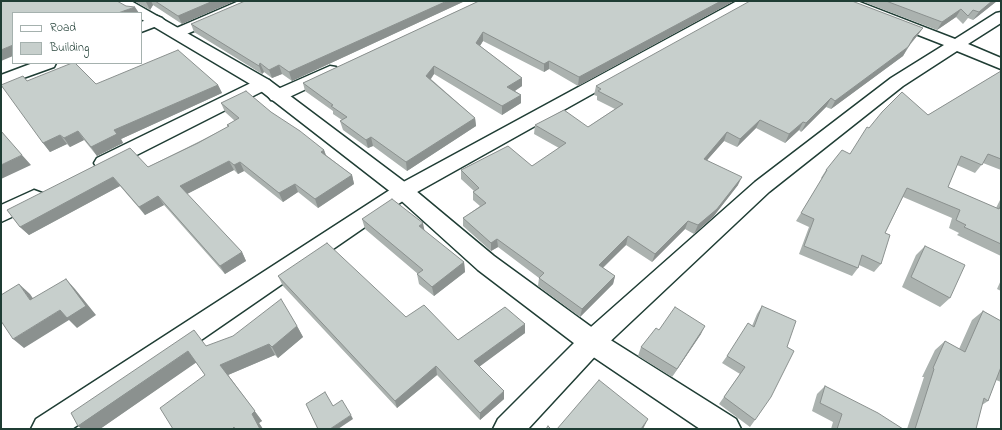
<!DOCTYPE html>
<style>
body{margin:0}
#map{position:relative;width:1002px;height:430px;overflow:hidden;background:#fff;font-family:"Indie Flower",sans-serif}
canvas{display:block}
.frame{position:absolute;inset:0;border:2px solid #1f3d34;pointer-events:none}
.legend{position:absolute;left:12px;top:12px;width:130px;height:52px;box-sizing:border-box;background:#fff;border:1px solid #a5b1ae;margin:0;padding:5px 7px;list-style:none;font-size:12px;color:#1f3d34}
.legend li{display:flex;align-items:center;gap:8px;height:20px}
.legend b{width:20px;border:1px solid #a5b1ae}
</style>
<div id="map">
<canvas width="1002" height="430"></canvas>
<div class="frame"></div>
<ul class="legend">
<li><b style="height:5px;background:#fff"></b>Road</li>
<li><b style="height:11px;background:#c7cfcc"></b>Building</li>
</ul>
</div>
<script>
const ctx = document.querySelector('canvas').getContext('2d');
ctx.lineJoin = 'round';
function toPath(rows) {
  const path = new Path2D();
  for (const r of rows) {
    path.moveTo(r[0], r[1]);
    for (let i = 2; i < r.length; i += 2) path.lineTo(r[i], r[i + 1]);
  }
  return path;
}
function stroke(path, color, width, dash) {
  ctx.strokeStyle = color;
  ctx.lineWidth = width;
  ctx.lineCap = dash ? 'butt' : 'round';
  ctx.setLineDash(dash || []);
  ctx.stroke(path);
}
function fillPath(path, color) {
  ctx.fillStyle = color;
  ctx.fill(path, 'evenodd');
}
const street = toPath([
 [239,1,258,1,256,4,182,36,177,38,172,36,169,33,172,30,239,1],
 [737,1,755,1,753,4,410,196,72,429,31,429,36,419,396,186,737,1],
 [837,1,857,1,955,39,996,13,1001,12,1001,23,968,44,1001,58,1001,69,957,51,903,86,769,192,601,350,528,429,493,429,498,419,583,334,755,182,891,78,944,45,839,4,837,1],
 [157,16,162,18,165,21,162,24,141,32,141,22,157,16],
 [33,63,56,63,54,67,1,86,1,75,33,63],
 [330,66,336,67,338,71,336,75,283,100,277,101,271,100,268,96,271,92,330,66],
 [263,79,269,80,272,84,269,88,111,168,104,170,97,168,94,163,97,158,257,80,263,79],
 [34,190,42,193,45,198,42,203,1,222,1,205,34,190]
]);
const secondary = toPath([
 [114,1,131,1,269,80,410,186,494,256,601,334,736,419,741,429,700,429,583,350,478,270,396,196,257,88,141,19,141,13,131,13,116,4,114,1]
]);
stroke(street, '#1f3d34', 3);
stroke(secondary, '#1f3d34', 3);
fillPath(street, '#fff');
fillPath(secondary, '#fff');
fillPath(toPath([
 [134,1,235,1,182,24,153,5,150,10],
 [465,1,292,81,282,74,272,78,264,72,262,74,194,32,191,24],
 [479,1,734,1,578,86,549,69,544,72,483,41,480,46,522,78,522,86,515,91,521,95,521,103,502,115,434,74,431,79,475,118,476,126,407,171,373,146,368,148,343,130,340,121,342,120,333,114,333,111,305,91,303,83],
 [861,1,997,1,973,20,968,18,963,24,956,17,937,30],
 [923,28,917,36,910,45,903,56,831,109,826,107,801,132,799,130,785,143,756,128,737,147,724,141,707,160,738,185,713,217,694,234,685,229,652,262,626,245,603,268,615,276,613,284,580,317,538,286,539,278,498,247,491,251,463,226,463,218,480,206,473,200,473,192,474,191,461,179,461,170,532,166,559,148,534,134,535,125,588,127,615,109,597,100,597,96,594,95,596,86],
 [1001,71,1001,170,983,163,975,173,957,165,948,187,996,208,1001,198,1001,256,957,235,959,233,949,228,952,218,903,197,885,233,881,264,874,272,859,265,858,268,852,276,799,254,809,227,796,221,822,179,821,178,826,170,850,154,869,128,928,115],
 [27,81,96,84,218,85,222,93,121,139,123,143,97,156,84,140,70,147,67,144,50,152,43,143],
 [221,103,271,112,324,150,326,155,352,175,354,184,318,208,298,192,283,202,244,171,238,174,234,170,187,194,242,252,246,261,225,274,164,205,145,215,120,186,29,235,20,227,7,210,148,167,228,127,227,125,235,121,225,112],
 [362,219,464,262,465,272,434,296,419,284,417,274,418,274,365,229],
 [925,246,950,298,940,307,902,287,916,255],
 [278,276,406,317,458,340,525,324,525,333,479,366,504,399,480,420,437,375,397,408,283,286],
 [1001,280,1001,291,997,289],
 [762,306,755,420,750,427,719,404,740,374,722,363,727,356,752,326,757,314],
 [983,311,1001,321,1001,382,996,380,988,401,982,405,976,429,907,429,924,377,922,377,935,350,945,341,959,349,972,320],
 [297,326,303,337,278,358,275,355,228,375,262,421,259,423,263,429,173,429,205,375,196,362,100,429,82,429,78,426,206,346],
 [659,330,701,334,672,377,638,356,641,347],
 [825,386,903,429,831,429,833,422,812,411,817,394]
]), '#abb2af');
fillPath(toPath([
 [146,1,151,1,153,5,150,10,146,2],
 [213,1,235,1,182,24,178,16],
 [447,1,465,1,292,81,289,72],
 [721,1,734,1,578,86,579,77],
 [992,1,997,1,973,20,979,12],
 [135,7,139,13,118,13],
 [961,9,956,17,937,30,942,22],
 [923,28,917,36,909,45,914,37],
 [483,32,483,41,476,52,476,43],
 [13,45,13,56,1,61,1,50],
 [908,47,903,56,831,109,835,101],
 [549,61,549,69,544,72,544,64],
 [260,63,264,72,262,74,259,66],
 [279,65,282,74,272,78,269,70],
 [434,66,434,74,427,84,426,76],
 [522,78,522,86,507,96,507,87],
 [218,85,222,93,121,139,123,143,97,156,91,147,114,130],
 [521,95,521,103,502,115,502,106],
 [831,98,826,107,801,132,806,123],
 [475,118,476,126,407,171,406,162],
 [760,120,756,128,737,147,740,139],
 [803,122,799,130,785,143,789,134],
 [78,131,84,140,70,147,64,138],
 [727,132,724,141,701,167,704,159],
 [60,135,67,144,50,152,43,143],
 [371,137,373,146,368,148,366,140],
 [324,150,327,159,321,152],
 [22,155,31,165,1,179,1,165],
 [229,161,234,170,185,195,180,186],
 [240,162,244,171,238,174,234,165],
 [352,175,354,184,318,208,315,199],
 [113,177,120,186,29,235,20,227],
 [742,177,738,185,713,217,694,234,698,225],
 [295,184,298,192,283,202,279,193],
 [158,196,164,205,145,215,139,207],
 [688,221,685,229,652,262,655,254],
 [423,223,425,233,419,226],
 [628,236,626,245,597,273,599,265],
 [497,239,498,247,491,251,491,243],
 [242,252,246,261,225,274,220,266],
 [464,262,465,272,434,296,432,287],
 [615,276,613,284,580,317,582,309],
 [66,279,75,289,96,315,77,328,69,320,24,348,13,339,60,310],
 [19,284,30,294,41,310,30,300],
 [525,324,525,333,475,370,474,361],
 [297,326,303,337,278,358,272,347],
 [705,326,701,334,672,377,677,369],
 [269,344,275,355,228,375,262,421,259,423,263,429,260,429,220,365],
 [188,351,197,362,100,429,82,429,78,426],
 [436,366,437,375,397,408,395,401],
 [504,391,504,399,480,420,480,413],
 [351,415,353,419,338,429,330,429],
 [648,419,643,429,641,429]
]), '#8b918f');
const building = toPath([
 [1,1,117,1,126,6,135,7,118,13,13,13,13,45,1,50,1,1],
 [155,1,213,1,178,16,155,1],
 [245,1,447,1,289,72,279,65,269,70,260,63,259,66,191,24,245,1],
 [479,1,721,1,579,77,549,61,544,64,483,32,476,43,522,78,507,87,521,95,502,106,434,66,426,76,475,118,406,162,371,137,366,140,340,121,347,117,331,106,333,105,303,83,479,1],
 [750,1,852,1,923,28,914,37,908,47,835,101,831,98,806,123,803,122,789,134,760,120,740,139,727,132,704,159,742,177,717,209,698,225,688,221,655,254,628,236,599,265,615,276,582,309,539,278,544,273,497,239,491,243,463,218,486,203,473,192,479,188,461,170,508,146,532,166,566,143,535,125,564,110,588,127,623,104,598,91,601,89,596,86,750,1],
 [886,1,992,1,979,12,973,10,968,16,961,9,942,22,886,1],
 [178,50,218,85,114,130,117,134,91,147,78,131,64,138,60,135,43,143,1,85,23,76,27,81,72,63,75,63,96,84,178,50],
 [1001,71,1001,159,988,154,982,165,961,156,948,187,999,209,1001,205,1001,244,964,227,966,225,956,220,960,210,907,188,885,233,890,235,881,264,862,255,858,268,804,246,814,219,801,213,827,170,826,170,842,150,850,154,867,127,869,128,882,112,902,92,928,115,1001,71],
 [246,91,271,112,300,131,324,150,321,152,352,175,315,199,295,184,279,193,240,162,234,165,229,161,180,186,242,252,220,266,158,196,139,207,113,177,20,227,7,210,130,148,148,167,198,143,229,126,227,125,239,118,221,103,246,91],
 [1,131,22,155,1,165,1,131],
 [392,199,423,223,419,226,464,262,432,287,417,274,423,270,362,219,392,199],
 [327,243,406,317,424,305,458,340,505,307,525,324,474,361,504,391,480,413,436,366,395,401,278,276,327,243],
 [925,246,965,265,950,298,911,277,925,246],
 [66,279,86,306,67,318,60,310,13,339,1,321,1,295,19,284,30,300,66,279],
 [281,299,297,326,272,347,269,344,220,365,255,411,252,414,260,429,235,429,234,427,232,429,173,429,160,408,205,375,188,351,78,426,71,413,194,330,206,346,233,336,281,299],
 [762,306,796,321,787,347,794,351,771,397,755,420,724,397,745,367,727,356,748,323,754,327,762,306],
 [675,307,705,326,677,369,641,347,656,328,659,330,675,307],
 [983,311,1001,321,1001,367,988,401,984,398,976,429,915,429,934,369,933,368,945,341,965,352,983,311],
 [599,380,648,419,641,429,557,429,599,380],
 [825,386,878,413,903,429,837,429,842,414,820,403,825,386],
 [325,392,333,406,342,400,351,415,330,429,318,429,306,404,325,392],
 [548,426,551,429,546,429,548,426]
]);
fillPath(building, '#c7cfcc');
stroke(building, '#8b918f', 1);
</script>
